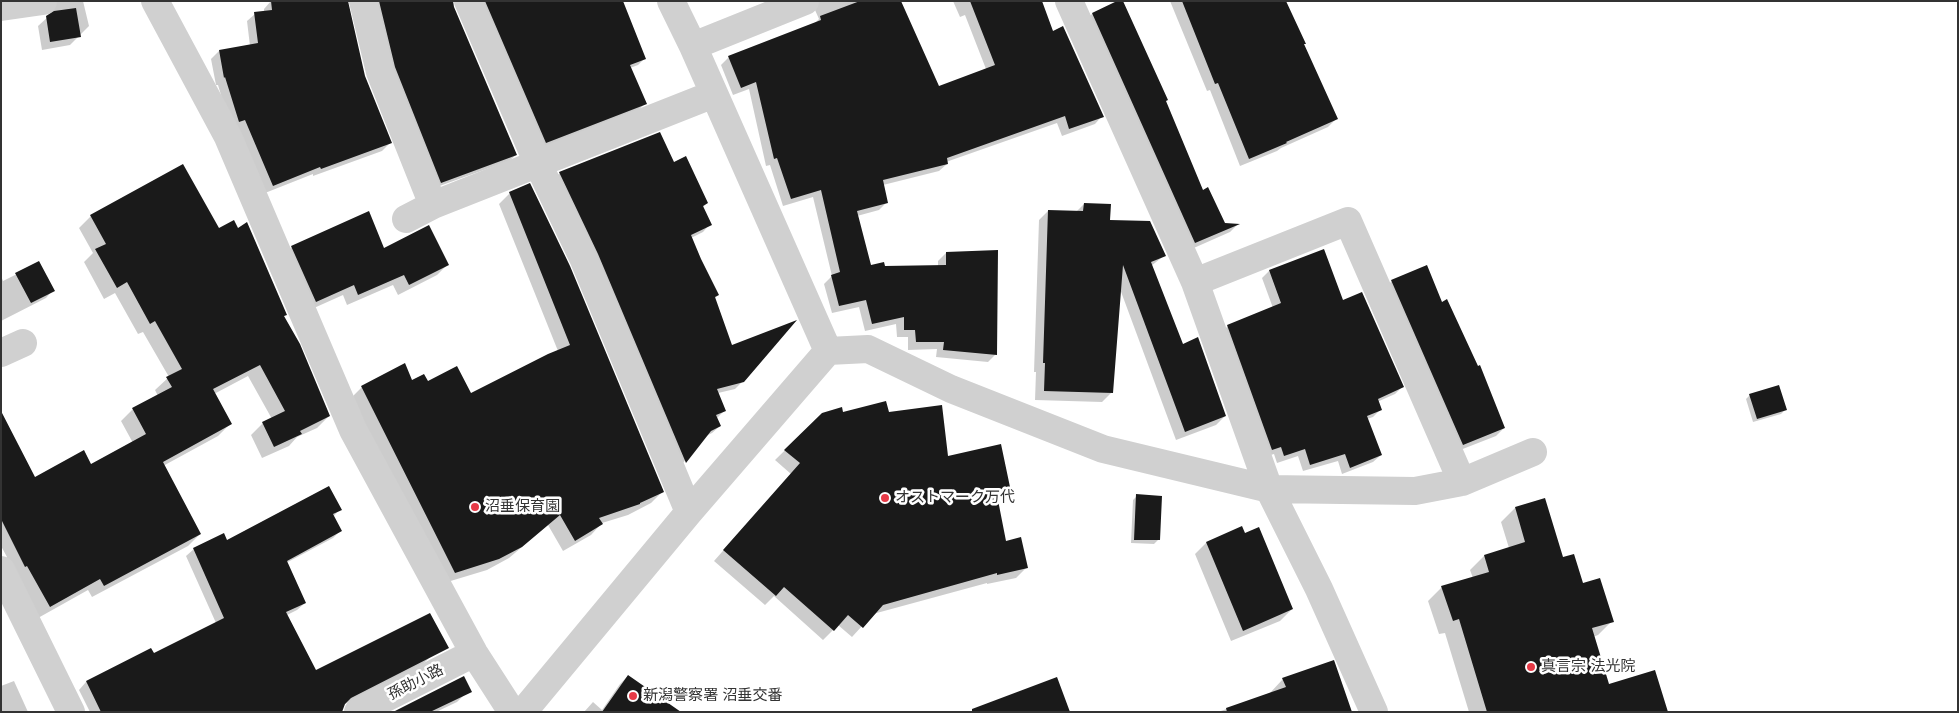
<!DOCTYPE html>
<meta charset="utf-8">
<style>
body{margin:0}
#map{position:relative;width:1959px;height:713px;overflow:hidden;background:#fff;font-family:Jost,sans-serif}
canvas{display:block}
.frame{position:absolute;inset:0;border:2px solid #333;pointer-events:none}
</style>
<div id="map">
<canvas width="1959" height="713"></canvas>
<div class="frame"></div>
</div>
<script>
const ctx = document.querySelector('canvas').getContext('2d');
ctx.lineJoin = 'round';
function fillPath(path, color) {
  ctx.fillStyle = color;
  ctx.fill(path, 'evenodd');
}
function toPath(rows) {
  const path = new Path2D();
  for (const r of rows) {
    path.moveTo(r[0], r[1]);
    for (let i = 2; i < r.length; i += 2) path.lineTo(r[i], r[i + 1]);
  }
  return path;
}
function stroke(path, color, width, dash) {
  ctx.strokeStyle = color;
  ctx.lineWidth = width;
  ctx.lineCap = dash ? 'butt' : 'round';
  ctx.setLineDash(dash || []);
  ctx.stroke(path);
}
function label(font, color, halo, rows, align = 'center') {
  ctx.font = font + ' Jost,"Noto Sans JP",sans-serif';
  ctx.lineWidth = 5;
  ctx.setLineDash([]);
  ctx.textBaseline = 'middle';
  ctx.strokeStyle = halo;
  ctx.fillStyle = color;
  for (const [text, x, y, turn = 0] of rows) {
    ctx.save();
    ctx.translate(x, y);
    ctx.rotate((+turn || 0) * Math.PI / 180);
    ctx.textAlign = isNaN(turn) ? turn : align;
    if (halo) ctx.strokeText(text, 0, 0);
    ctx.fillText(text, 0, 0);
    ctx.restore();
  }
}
fillPath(toPath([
 [47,1,83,1,89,26,70,45,42,50,38,26,49,16,50,8],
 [271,1,364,76,390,143,382,151,313,176,313,174,265,193,231,129,218,85,216,85,211,59,219,51,250,46,247,21,255,14,264,12,264,9],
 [370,1,452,1,452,7,516,155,509,161,434,188],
 [476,1,607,1,644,59,638,65,630,68,645,104,638,110,539,149],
 [811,1,900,1,938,88,986,69,965,15,960,17,953,1,1041,1,1053,32,1102,116,1095,124,1062,136,1057,123,946,162,947,164,939,171,883,185,887,202,879,210,857,216,870,267,938,266,938,261,946,253,996,354,988,362,936,357,937,349,908,350,908,337,897,337,896,324,865,331,859,307,832,313,824,284,832,276,813,197,783,206,770,165,766,166,749,89,733,95,721,65,729,57,814,24,819,19],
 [1120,1,1202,191,1224,225,1237,225,1230,232,1187,251,1084,22,1092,14],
 [1170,1,1284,1,1336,119,1328,127,1281,148,1277,151,1240,166,1210,90,1207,91],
 [673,163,707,203,702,208,710,224,703,232,691,238,718,295,714,299,743,381,735,389,718,393,725,410,716,419,720,426,712,433,704,437,678,469,552,180,560,173],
 [183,166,218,230,285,315,283,317,329,416,317,428,297,437,289,446,262,458,251,435,263,423,272,419,248,376,214,394,230,424,218,436,163,466,200,534,188,546,92,597,88,590,38,618,5,559,7,557,1,546,1,413,35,479,91,465,133,443,121,421,133,409,158,396,155,390,169,377,143,332,138,334,115,293,104,299,84,262,93,253,79,228,91,216],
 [510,193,662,492,651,503,628,515,602,523,591,535,563,551,548,525,509,558,487,570,444,583,351,398,362,387,412,382,427,382,470,395,558,351,499,204],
 [1084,204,1165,255,1151,266,1182,345,1225,416,1216,425,1176,440,1120,289,1111,393,1102,402,1035,400,1036,372,1034,372,1039,220,1048,211,1076,212],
 [292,247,384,250,448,264,437,275,398,295,393,285,347,305,343,295,305,312,281,258],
 [39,263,53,290,46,298,1,321,1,276,3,281],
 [1269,271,1343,302,1402,387,1395,394,1377,402,1381,409,1373,417,1367,419,1381,455,1373,462,1342,474,1338,461,1303,471,1298,456,1277,463,1274,454,1264,457,1220,334,1228,326,1273,308,1262,278],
 [1392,281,1441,303,1477,368,1504,428,1496,436,1455,452,1384,289],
 [1750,395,1785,410,1781,414,1753,422,1746,399],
 [888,413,947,457,1009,486,999,496,996,497,1005,542,1026,568,1016,578,987,584,987,583,873,614,852,637,838,625,823,640,774,596,765,605,714,561,791,474,775,460,822,414],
 [1137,496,1158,540,1154,544,1131,543,1133,500],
 [1544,500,1562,559,1612,621,1598,635,1593,637,1608,686,1667,712,1469,712,1445,633,1439,634,1428,601,1442,587,1473,578,1470,570,1484,556,1509,548,1501,522,1515,508],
 [340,509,333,517,340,531,333,538,286,563,305,603,297,610,287,615,316,672,429,658,422,665,343,705,341,712,90,712,79,690,86,682,150,650,153,655,216,623,186,556,194,549,226,542],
 [1245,534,1292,609,1280,621,1231,641,1195,554,1206,543],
 [628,676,646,712,584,712,593,702,602,710,620,684],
 [1283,679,1351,712,1218,712,1269,694],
 [14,681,28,712,31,712,1,712,1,686],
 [464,695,457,702,436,712,396,712]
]), '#0003');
fillPath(toPath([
 [271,1,348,1,365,76,392,143,321,169,320,167,273,186,245,120,239,122,225,77,224,78,219,50,258,43,254,12,272,10],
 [379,1,453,1,454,7,517,155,441,183,395,67],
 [485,1,623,1,646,59,630,65,647,104,546,143],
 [860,1,901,1,939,86,995,65,970,1,1042,1,1053,31,1063,26,1104,117,1069,129,1065,116,947,158,948,164,883,180,888,203,857,211,871,265,884,262,885,266,946,265,946,252,998,250,997,355,943,350,944,342,916,342,915,330,904,330,904,317,872,324,866,300,839,306,831,275,840,272,821,190,791,199,777,158,774,159,756,82,741,88,728,56,821,20,820,16],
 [1117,1,1123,1,1168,100,1166,101,1203,190,1208,187,1225,223,1240,224,1195,243,1092,13],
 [1182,1,1286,1,1306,44,1304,44,1338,119,1286,142,1287,143,1249,159,1218,83,1215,84],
 [76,8,81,37,50,42,46,16,54,11],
 [660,132,674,162,686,156,708,203,703,206,712,225,691,235,701,259,719,295,715,297,732,345,797,320,744,382,717,389,726,411,716,415,721,426,711,431,686,463,598,254,559,172],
 [183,164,219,228,234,220,238,228,247,222,287,315,284,316,300,344,330,416,300,431,302,434,274,447,262,422,285,411,260,365,213,389,232,424,163,462,201,534,104,586,100,579,50,607,27,566,25,567,1,519,1,411,35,477,84,450,91,464,146,434,132,408,172,387,166,377,182,369,155,321,150,324,127,282,117,288,95,249,106,244,90,215],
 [530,183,570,266,664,492,640,503,640,504,599,518,603,524,575,541,560,515,522,547,499,559,455,573,361,386,405,363,412,380,424,374,428,381,457,366,471,393,548,354,570,345,509,192],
 [1084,203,1111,204,1110,220,1150,221,1166,256,1151,262,1183,344,1198,337,1226,416,1185,432,1123,265,1113,393,1044,391,1045,363,1043,363,1048,210,1083,211],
 [369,211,384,248,429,225,449,265,409,285,404,275,358,295,354,285,316,302,291,246],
 [1324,249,1343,300,1362,292,1404,387,1378,399,1382,410,1367,416,1382,455,1350,468,1345,454,1310,465,1305,449,1284,456,1281,447,1272,450,1227,325,1281,303,1269,270],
 [39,261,55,291,31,303,15,273],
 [1427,265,1442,302,1447,299,1478,366,1480,365,1505,428,1463,445,1391,280],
 [1779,385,1787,410,1757,419,1749,394],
 [886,401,889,412,942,405,948,456,1001,444,1010,487,996,490,1006,541,1021,537,1028,568,997,575,997,573,883,605,863,628,848,615,834,631,784,587,776,596,723,550,800,463,784,450,822,413,842,407,843,412],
 [329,486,342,510,333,514,342,531,287,561,306,603,286,612,316,670,430,613,449,648,351,698,345,704,342,712,101,712,86,681,151,648,154,653,224,618,193,548,224,533,227,540],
 [1136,494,1162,496,1160,540,1134,540],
 [1545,498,1563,557,1574,554,1583,583,1600,578,1614,622,1592,628,1609,684,1655,670,1668,712,1487,712,1459,619,1453,621,1441,586,1489,572,1484,555,1525,542,1515,507],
 [1242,526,1245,533,1259,527,1293,609,1243,631,1206,542],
 [1334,660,1352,712,1227,712,1226,708,1286,687,1282,678],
 [628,675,681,712,602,712],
 [464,676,472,692,430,712,393,712],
 [1057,677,1070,712,972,712,972,709]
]), '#1a1a1a');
stroke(toPath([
 [155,1,228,137,353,430,474,653,512,712],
 [363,1,380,72,433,205],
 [468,1,538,164,584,260,689,512],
 [1069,1,1195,282,1269,489,1319,589,1374,712],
 [1,7,43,1],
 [693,46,805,1],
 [406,219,433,205,714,94],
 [1195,282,1348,221,1462,482],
 [828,351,868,349,951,389,1103,449,1269,489,1415,491,1462,482,1533,452],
 [1,353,23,343],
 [1,570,71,712],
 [358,712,474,653],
 [523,712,689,512,828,351,693,46,671,1]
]), '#d0d0d0', 28);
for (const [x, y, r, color] of [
 [885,498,5,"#e63946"],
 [475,507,5,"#e63946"],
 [1531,667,5,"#e63946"],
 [633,696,5,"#e63946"]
]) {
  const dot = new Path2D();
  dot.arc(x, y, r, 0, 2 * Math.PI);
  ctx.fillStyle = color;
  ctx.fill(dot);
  stroke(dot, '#fff', 2);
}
label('15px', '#333', '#fff', [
 ["オストマーク万代",895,498],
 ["沼垂保育園",485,507],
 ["真言宗 法光院",1541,667],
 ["新潟警察署 沼垂交番",643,696]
], 'left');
label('15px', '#333', '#fff', [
 ["孫助小路",416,683,-27]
]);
</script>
